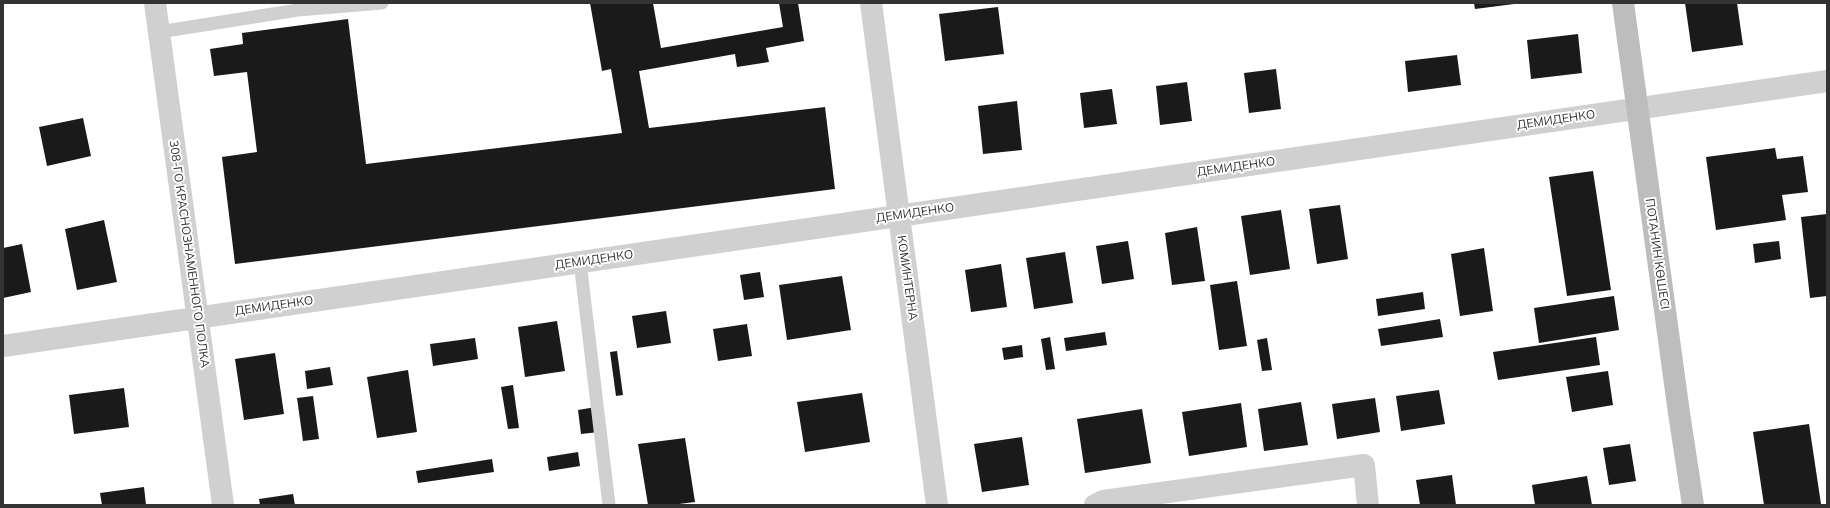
<!DOCTYPE html>
<meta charset="utf-8">
<style>
body{margin:0}
#map{position:relative;width:1830px;height:508px;overflow:hidden;background:#fff;font-family:Mulish,sans-serif}
canvas{display:block}
.frame{position:absolute;inset:0;border:4px solid #333;pointer-events:none}
</style>
<div id="map">
<canvas width="1830" height="508"></canvas>
<div class="frame"></div>
</div>
<script>
const ctx = document.querySelector('canvas').getContext('2d');
ctx.lineJoin = 'round';
function fillPath(path, color) {
  ctx.fillStyle = color;
  ctx.fill(path, 'evenodd');
}
function toPath(rows) {
  const path = new Path2D();
  for (const r of rows) {
    path.moveTo(r[0], r[1]);
    for (let i = 2; i < r.length; i += 2) path.lineTo(r[i], r[i + 1]);
  }
  return path;
}
function stroke(path, color, width, dash) {
  ctx.strokeStyle = color;
  ctx.lineWidth = width;
  ctx.lineCap = dash ? 'butt' : 'round';
  ctx.setLineDash(dash || []);
  ctx.stroke(path);
}
function label(font, color, halo, rows, align = 'center') {
  ctx.font = font + ' Mulish,sans-serif';
  ctx.lineWidth = 4;
  ctx.setLineDash([]);
  ctx.textBaseline = 'middle';
  ctx.strokeStyle = halo;
  ctx.fillStyle = color;
  for (const [text, x, y, turn = 0] of rows) {
    ctx.save();
    ctx.translate(x, y);
    ctx.rotate((+turn || 0) * Math.PI / 180);
    ctx.textAlign = isNaN(turn) ? turn : align;
    if (halo) ctx.strokeText(text, 0, 0);
    ctx.fillText(text, 0, 0);
    ctx.restore();
  }
}
fillPath(toPath([
 [590,3,653,3,661,48,783,27,779,3,798,3,804,41,766,48,769,62,737,67,735,54,639,71,649,128,825,107,835,189,235,264,222,157,257,152,247,72,214,76,210,49,243,44,242,33,348,19,366,164,622,133,611,69,602,71],
 [1474,3,1514,3,1514,4,1475,9],
 [1685,3,1737,3,1743,45,1692,52],
 [998,7,1004,54,945,61,939,14],
 [1578,34,1582,73,1531,79,1527,40],
 [1457,55,1461,85,1408,92,1405,61],
 [1276,69,1281,109,1249,113,1244,73],
 [1187,82,1192,121,1160,125,1156,86],
 [1112,89,1117,124,1084,128,1080,93],
 [1017,101,1022,150,983,154,978,106],
 [83,118,91,156,47,166,39,127],
 [1775,148,1777,159,1803,156,1808,192,1782,195,1786,220,1716,230,1706,157],
 [1593,171,1611,290,1567,296,1549,177],
 [1340,205,1348,259,1317,264,1309,209],
 [1281,210,1290,269,1250,275,1241,216],
 [1827,214,1827,296,1810,298,1801,217],
 [104,220,117,282,77,290,65,229],
 [1197,227,1205,281,1172,285,1165,233],
 [1128,241,1134,279,1102,284,1096,246],
 [1779,241,1781,259,1755,263,1753,244],
 [22,244,31,292,3,298,3,248],
 [1484,248,1493,311,1460,316,1451,254],
 [1065,252,1073,303,1034,309,1026,258],
 [1001,264,1007,307,971,312,965,270],
 [760,272,764,297,744,300,740,275],
 [842,276,851,330,787,340,779,285],
 [1237,281,1247,346,1219,350,1210,285],
 [1423,292,1425,309,1378,316,1376,299],
 [1614,296,1619,330,1539,343,1534,308],
 [666,311,671,343,637,348,632,316],
 [1440,319,1443,337,1381,346,1378,329],
 [557,321,565,371,525,377,518,327],
 [747,324,752,356,718,361,713,329],
 [1105,332,1107,345,1066,351,1064,338],
 [1050,337,1055,369,1046,370,1041,339],
 [1596,337,1600,365,1498,380,1493,352],
 [475,338,478,359,433,366,430,344],
 [1267,338,1272,370,1262,371,1257,340],
 [1022,345,1023,357,1004,360,1002,348],
 [617,351,623,395,616,396,610,352],
 [275,353,284,414,244,420,235,359],
 [330,367,333,385,307,389,305,371],
 [408,370,417,432,377,438,367,377],
 [1608,371,1613,405,1572,412,1566,377],
 [513,385,519,428,508,429,501,387],
 [124,388,129,427,74,434,69,395],
 [1439,390,1445,424,1401,431,1396,396],
 [862,393,870,442,805,452,797,402],
 [313,396,319,439,303,441,297,398],
 [1375,398,1380,432,1337,439,1332,404],
 [1301,402,1308,445,1264,451,1258,409],
 [1241,403,1247,447,1189,456,1182,412],
 [596,407,599,432,581,434,578,410],
 [1142,409,1151,463,1085,473,1077,419],
 [1809,424,1821,504,1764,505,1753,432],
 [1022,437,1029,485,982,492,974,444],
 [685,438,695,502,671,505,648,505,638,444],
 [1630,444,1636,481,1609,485,1603,448],
 [578,452,580,466,549,471,547,457],
 [492,459,494,472,418,483,416,471],
 [1452,475,1456,505,1420,505,1416,480],
 [1587,476,1592,505,1535,505,1532,485],
 [144,487,146,505,102,505,100,493],
 [293,494,295,505,260,505,259,499]
]), '#1a1a1a');
stroke(toPath([
 [159,32,298,10,382,3],
 [580,262,609,505]
]), '#d0d0d0', 13);
stroke(toPath([
 [155,3,223,505],
 [871,3,937,505],
 [3,346,1827,81],
 [1095,505,1103,501,1364,465,1368,505]
]), '#d0d0d0', 22);
stroke(toPath([
 [1623,3,1679,413,1693,505]
]), '#bdbdbd', 22);
label('12px', '#333', '#fff', [
 ["ДЕМИДЕНКО",1556,120,-8],
 ["ДЕМИДЕНКО",1236,167,-8],
 ["ДЕМИДЕНКО",915,213,-8],
 ["308-ГО КРАСНОЗНАМЕННОГО ПОЛКА",189,254,82],
 ["ПОТАНИН КӨШЕСІ",1657,254,82],
 ["ДЕМИДЕНКО",594,260,-8],
 ["КОМИНТЕРНА",907,278,82],
 ["ДЕМИДЕНКО",274,306,-8]
]);
</script>
